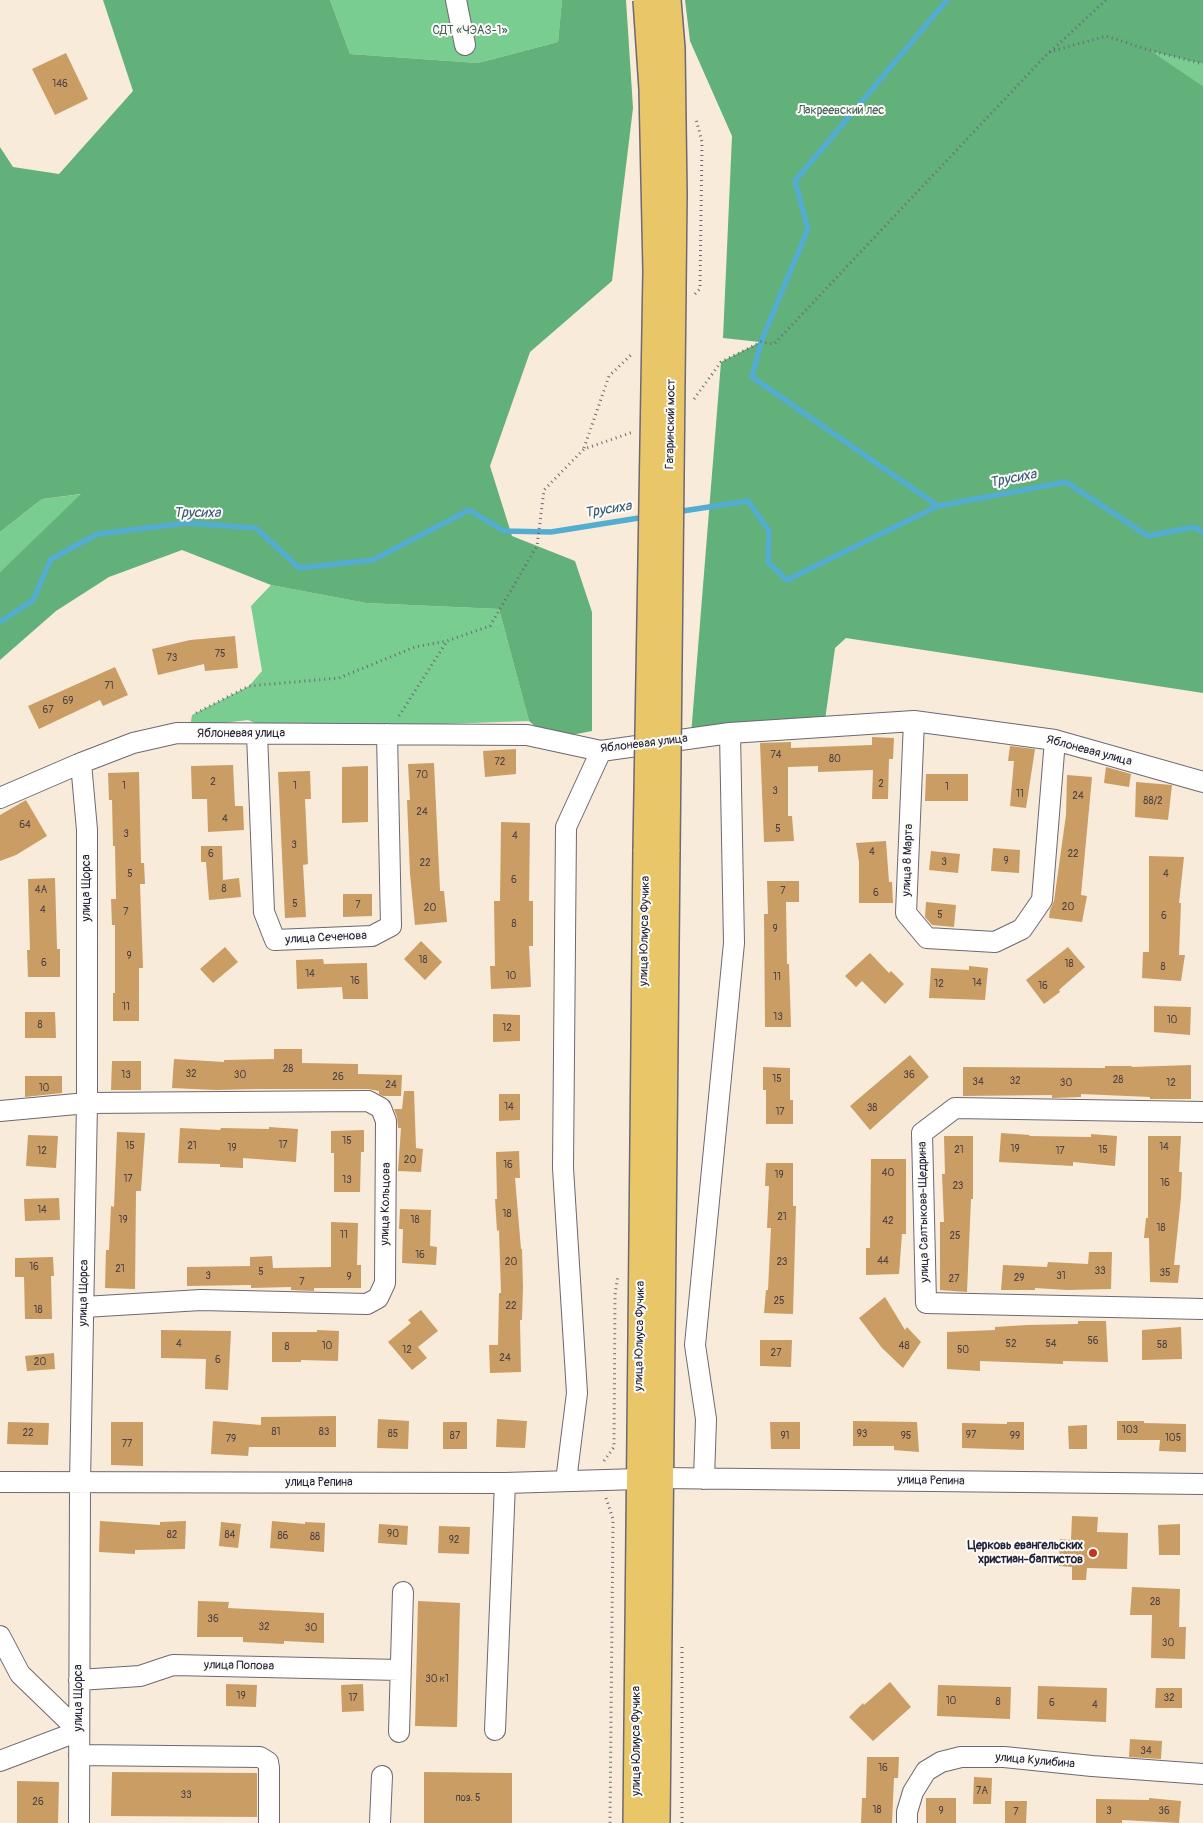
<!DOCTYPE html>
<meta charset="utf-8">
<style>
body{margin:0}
canvas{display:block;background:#f8ebd9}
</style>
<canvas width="1203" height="1823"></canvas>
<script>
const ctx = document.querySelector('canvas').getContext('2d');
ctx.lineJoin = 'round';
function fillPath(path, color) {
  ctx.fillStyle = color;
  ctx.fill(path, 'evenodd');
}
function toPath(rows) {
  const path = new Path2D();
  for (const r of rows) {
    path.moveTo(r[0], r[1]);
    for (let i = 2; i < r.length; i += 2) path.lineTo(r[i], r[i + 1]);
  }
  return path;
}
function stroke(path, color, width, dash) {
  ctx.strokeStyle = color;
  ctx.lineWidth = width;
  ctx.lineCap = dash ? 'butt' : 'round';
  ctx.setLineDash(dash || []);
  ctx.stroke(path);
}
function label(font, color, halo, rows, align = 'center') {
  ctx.font = font + ' Pangolin,sans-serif';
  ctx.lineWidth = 4;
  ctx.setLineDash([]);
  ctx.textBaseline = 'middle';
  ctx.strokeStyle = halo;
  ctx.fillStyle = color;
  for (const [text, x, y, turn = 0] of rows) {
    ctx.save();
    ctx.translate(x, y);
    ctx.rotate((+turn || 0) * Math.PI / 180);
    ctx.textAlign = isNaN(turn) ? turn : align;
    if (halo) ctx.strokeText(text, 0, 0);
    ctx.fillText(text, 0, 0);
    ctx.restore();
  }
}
fillPath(toPath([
 [330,0,562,0,558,42,478,63,350,54],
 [1149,50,1203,64,1203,86],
 [82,494,0,572,0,532,42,499],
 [271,585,366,603,499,609,529,721,271,730,248,720,190,727,192,715,249,686,262,671,251,606]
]), '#79cd90');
fillPath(toPath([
 [103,0,330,0,350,54,478,63,558,42,562,0,626,0,633,108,612,281,530,352,490,466,512,536,575,561,592,612,592,731,550,739,529,721,499,609,366,603,271,585,182,550,109,577,56,611,0,660,0,572,81,494,42,499,0,532,0,147,13,167,59,174,133,91],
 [685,0,1203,0,1203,64,1151,51,1203,86,1203,693,846,638,835,648,825,720,691,735,721,362,760,342,723,338,732,136,690,41]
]), '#62b07a');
stroke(toPath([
 [938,506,752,377,761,342,808,229,795,181,947,0],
 [676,512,748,501,769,531,768,562,787,580,938,506,1066,482,1148,536,1194,527,1203,532],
 [0,622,33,600,51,559,98,534,187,523,256,528,299,568,373,560,469,510,504,531,551,532,645,517]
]), '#53add1', 5.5);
fillPath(toPath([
 [66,53,88,99,55,115,32,69],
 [235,636,238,668,205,671,204,664,158,675,152,649,190,640],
 [115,667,128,695,103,706,100,700,39,729,28,706],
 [872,737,894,738,893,759,889,759,888,799,872,799,873,770,818,772,818,766,788,767,788,816,792,816,794,841,764,842,760,743,791,742,791,748,872,745],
 [1010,746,1035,749,1026,808,1010,806,1014,761,1008,761],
 [516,749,516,774,485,777,483,751],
 [434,763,440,891,444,891,447,922,415,925,410,874,407,800,410,800,408,764],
 [233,765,235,806,243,806,244,830,208,832,207,799,192,799,191,766],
 [368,766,368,822,342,823,342,767],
 [1106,767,1131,774,1129,787,1104,783],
 [310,771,311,799,305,799,308,864,303,865,306,917,285,918,278,772],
 [139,772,141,863,144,863,145,884,140,884,143,968,139,968,139,1021,113,1021,113,993,115,993,115,925,112,925,111,899,116,899,115,846,113,846,112,800,109,800,108,773],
 [926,774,968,774,968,801,925,801],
 [1067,775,1092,777,1081,895,1087,896,1082,922,1049,918,1050,910,1054,901,1066,815],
 [1136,782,1172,785,1168,820,1135,817],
 [26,800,47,836,16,855,0,861,0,815],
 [501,822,530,823,529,901,533,901,533,946,529,946,531,987,491,989,490,966,495,966,494,901,500,901],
 [886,841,889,882,892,882,893,903,859,903,859,862,856,843],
 [201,846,222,846,223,880,239,878,241,897,209,900,206,862,201,862],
 [993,848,1020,850,1019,873,991,871],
 [931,851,960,854,958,873,929,870],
 [1149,856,1184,857,1179,903,1181,903,1179,955,1185,955,1181,981,1142,978,1143,952,1149,952],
 [55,878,57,949,60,949,60,977,28,977,27,950,30,950,28,879],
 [767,881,799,881,799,902,786,902,787,964,789,964,791,1027,765,1027,764,914,768,914],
 [343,894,372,894,372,916,343,917],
 [926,902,956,905,954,927,932,925,925,917],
 [421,941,442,962,425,980,404,959],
 [225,947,238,962,213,983,200,969],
 [1068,947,1085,967,1059,990,1060,992,1044,1004,1026,980],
 [870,953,889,973,891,971,904,984,885,1004,862,981,856,987,845,976],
 [323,959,324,964,367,963,368,999,343,999,342,987,297,989,296,960],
 [969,966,988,968,985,1000,929,998,931,968,969,970],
 [1154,1006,1191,1007,1190,1035,1154,1032],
 [25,1012,55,1012,56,1038,25,1038],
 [493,1014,520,1015,520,1041,493,1042],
 [274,1049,302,1049,302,1063,358,1064,358,1074,402,1075,401,1096,383,1096,379,1094,379,1091,368,1089,255,1089,216,1090,172,1088,174,1059,224,1062,224,1060,274,1059],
 [910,1055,929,1077,870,1130,850,1106],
 [112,1061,141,1061,141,1090,111,1090],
 [1191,1065,1191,1099,1150,1099,1150,1097,1081,1094,1081,1097,1052,1098,1052,1095,963,1096,963,1067,1105,1068,1105,1066,1132,1066,1131,1067],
 [763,1067,790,1068,790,1100,793,1100,793,1124,766,1124,766,1090,763,1090],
 [25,1076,62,1076,62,1093,25,1097],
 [404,1091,414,1091,416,1148,423,1149,421,1172,398,1171,401,1128,398,1128,397,1117,394,1109,402,1109],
 [499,1094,520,1094,520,1120,499,1121],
 [269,1127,298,1129,296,1162,243,1158,243,1168,220,1167,220,1164,178,1163,180,1128,220,1130,221,1128,269,1129],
 [364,1130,364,1152,361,1152,360,1192,334,1192,334,1153,331,1153,331,1131],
 [117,1132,145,1133,141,1191,136,1191,135,1289,105,1288,106,1250,109,1250,111,1206,114,1207],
 [1001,1133,1030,1135,1029,1136,1091,1137,1091,1134,1117,1136,1115,1166,1073,1162,1073,1166,999,1162],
 [28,1135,58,1136,56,1168,26,1166],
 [944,1136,973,1136,973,1199,971,1199,967,1292,940,1290,940,1222,944,1222,942,1174,945,1174],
 [1148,1136,1181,1136,1179,1172,1182,1172,1181,1197,1174,1265,1180,1265,1178,1283,1150,1282,1149,1238,1144,1238,1146,1218,1148,1218],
 [519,1151,520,1178,515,1178,521,1249,522,1249,523,1287,522,1320,520,1320,521,1372,490,1373,489,1345,498,1345,499,1293,501,1293,499,1230,497,1231,495,1199,497,1199,496,1152],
 [871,1159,906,1159,906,1234,902,1234,899,1274,866,1275,866,1248,870,1248],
 [766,1163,793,1163,793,1206,796,1206,793,1314,764,1313,766,1290,768,1290,771,1228,767,1228,769,1186,765,1186],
 [59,1198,60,1220,25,1221,24,1199],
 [400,1209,431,1210,430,1246,437,1247,436,1265,402,1263,403,1229,399,1229],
 [331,1222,358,1223,357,1265,361,1265,361,1288,314,1288,314,1291,291,1290,291,1287,251,1288,251,1285,187,1286,187,1267,250,1266,250,1257,272,1256,273,1268,331,1267],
 [1089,1252,1112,1252,1111,1289,1067,1290,1035,1288,1035,1290,1001,1290,1003,1265,1047,1267,1048,1262,1088,1264],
 [53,1257,54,1276,51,1276,52,1319,25,1319,24,1277,15,1277,15,1258],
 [885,1297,905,1330,907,1327,921,1342,903,1368,882,1348,859,1318],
 [421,1310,438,1331,418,1347,427,1358,412,1370,388,1342,411,1323,408,1320],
 [1078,1321,1106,1321,1108,1362,1063,1361,1063,1364,980,1361,980,1371,947,1369,947,1332,995,1330,995,1327,1027,1325,1078,1324],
 [1181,1327,1182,1359,1142,1360,1142,1330],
 [161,1330,231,1331,228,1390,205,1389,206,1359,161,1358],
 [317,1330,339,1331,338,1361,301,1360,301,1362,272,1362,272,1332,317,1332],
 [760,1340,792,1340,791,1367,760,1366],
 [54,1353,55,1369,27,1371,25,1356],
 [336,1416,336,1447,249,1447,248,1456,211,1454,213,1421,261,1425,261,1417],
 [378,1419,409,1421,408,1449,377,1448],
 [497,1419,527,1421,525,1448,496,1447],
 [853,1421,917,1422,919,1452,894,1450,894,1446,853,1446],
 [1117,1421,1144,1421,1144,1423,1186,1424,1186,1452,1159,1451,1160,1440,1117,1440],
 [8,1422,49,1423,48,1445,7,1444],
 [111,1422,143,1422,143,1466,111,1465],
 [443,1422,467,1422,467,1449,443,1449],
 [770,1422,800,1422,800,1449,771,1449],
 [1007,1422,1024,1422,1024,1450,962,1448,962,1423,1007,1424],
 [1087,1425,1087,1449,1069,1449,1068,1426],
 [1072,1516,1098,1517,1097,1532,1128,1533,1127,1569,1087,1568,1086,1580,1072,1580,1072,1567,1059,1566,1060,1539,1071,1540],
 [100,1521,160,1525,160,1522,186,1521,185,1549,135,1550,135,1554,99,1552],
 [272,1521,305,1524,305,1522,325,1523,324,1552,270,1548],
 [221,1522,241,1524,238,1548,219,1546],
 [379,1524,408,1526,407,1545,378,1543],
 [1180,1524,1180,1555,1159,1555,1158,1525],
 [439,1526,470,1527,469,1554,438,1553],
 [1132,1587,1180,1589,1179,1627,1186,1627,1185,1659,1151,1658,1152,1615,1130,1615],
 [198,1601,229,1602,228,1608,324,1613,324,1643,284,1641,284,1644,243,1642,243,1637,197,1637],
 [418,1601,460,1603,457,1727,415,1726],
 [890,1682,911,1707,873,1741,849,1717,863,1703,864,1705],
 [226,1684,257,1685,256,1707,226,1706],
 [363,1684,364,1711,342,1712,341,1685],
 [938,1685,1011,1687,1010,1719,937,1716],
 [1038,1686,1107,1688,1106,1722,1037,1719],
 [1156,1688,1182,1688,1182,1708,1155,1708],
 [1130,1739,1162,1741,1161,1759,1129,1757],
 [867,1757,899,1757,898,1778,894,1778,892,1823,861,1823,862,1798,866,1798],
 [112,1772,257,1773,257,1817,111,1816],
 [424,1772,512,1773,512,1823,424,1823],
 [974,1777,992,1778,991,1804,973,1804],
 [17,1781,59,1782,58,1823,17,1823],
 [926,1798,956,1798,956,1823,926,1823],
 [1149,1798,1181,1801,1179,1823,1122,1820,1122,1823,1096,1823,1096,1799,1149,1800],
 [1005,1801,1027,1801,1026,1823,1005,1823]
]), '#ca9d65');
const minor = toPath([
 [456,0,465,45],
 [914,721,906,913,927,938,995,942,1022,929,1042,900,1055,740],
 [257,734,264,912,275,940,372,936,391,926,387,734],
 [0,798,81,763,133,743,177,733,527,735,601,751,730,733,914,721,1055,740,1203,782],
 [0,1111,87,1103,368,1101,381,1108,386,1121,385,1283,378,1298,367,1304,201,1300,84,1307],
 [1203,1112,955,1108,922,1133,926,1303,1203,1309],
 [659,1478,1203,1484],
 [704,1479,706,1419,695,1345,734,943,730,733],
 [566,1481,577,1393,563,1168,566,827,601,751],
 [0,1482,505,1483,639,1479],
 [0,1636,20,1674,79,1731,0,1761],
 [79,1680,140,1676,173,1665,400,1670],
 [495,1730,505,1483],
 [399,1732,403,1592],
 [79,1755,260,1757,268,1762,269,1768,269,1823],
 [79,1823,80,1483,87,1103,87,830,81,763],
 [380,1823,382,1776],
 [907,1823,907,1812,913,1792,926,1771,941,1762,961,1757,1004,1757,1092,1766,1203,1774]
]);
const major = toPath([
 [636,1823,646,849],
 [657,1823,667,849]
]);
stroke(minor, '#6d6872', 22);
stroke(major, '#6d6872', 28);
stroke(toPath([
 [1050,52,1106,0],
 [695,294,700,289,702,142,696,119],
 [694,399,721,362,761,342,774,344,1049,52,1106,36,1149,50,1203,64],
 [584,448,609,376,632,354],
 [196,713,249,686,339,678,415,647,447,641,490,626,537,546,544,490,584,449,633,432],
 [399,716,447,641],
 [604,1461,614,1447,615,1295,618,1275],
 [606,1498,613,1519,610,1823],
 [682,1823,682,1643]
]), '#6d6872', 3, [1, 4]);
stroke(minor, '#fff', 20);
stroke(major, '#e9c769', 25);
const majorBridge = toPath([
 [646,0,652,89,656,271,646,849],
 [667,849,674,194,672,48,668,0]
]);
stroke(majorBridge, '#6d6872', 28, []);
stroke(majorBridge, '#e9c769', 25);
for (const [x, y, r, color] of [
 [1093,1553,5,"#c8321e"]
]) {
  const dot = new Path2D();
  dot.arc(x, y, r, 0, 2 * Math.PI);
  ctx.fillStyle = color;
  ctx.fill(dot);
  stroke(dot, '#fdfcf7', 2);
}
label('10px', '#4c4146', null, [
 ["146",60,84],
 ["75",220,654],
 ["73",172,658],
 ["71",109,686],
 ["69",68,701],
 ["67",48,710],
 ["74",776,755],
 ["80",835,759],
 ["72",500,762],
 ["70",422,775],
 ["2",213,782],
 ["2",881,784],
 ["1",124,786],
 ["1",295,786],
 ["1",947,787],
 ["3",775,791],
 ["11",1020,794],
 ["24",1078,796],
 ["88/2",1153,801],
 ["24",422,812],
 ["4",225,819],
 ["64",25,825],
 ["5",778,829],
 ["3",126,834],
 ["4",515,836],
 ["3",294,845],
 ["4",872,852],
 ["6",211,854],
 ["22",1073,854],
 ["9",1006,861],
 ["3",944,862],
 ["22",425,863],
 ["5",130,874],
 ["4",1166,874],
 ["6",514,880],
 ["8",224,889],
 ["4А",41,890],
 ["7",783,891],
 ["6",876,893],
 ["5",295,904],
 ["7",358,905],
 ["20",1068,907],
 ["20",430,908],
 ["4",43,910],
 ["7",126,912],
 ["5",940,915],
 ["6",1164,916],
 ["8",514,924],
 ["9",775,929],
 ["9",129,956],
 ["18",423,960],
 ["6",44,963],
 ["18",1069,964],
 ["8",1163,967],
 ["14",310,974],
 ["10",511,976],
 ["11",777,977],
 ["16",355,981],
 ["14",977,983],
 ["12",939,984],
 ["16",1043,986],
 ["11",126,1007],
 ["13",778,1017],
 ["10",1172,1020],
 ["8",40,1025],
 ["12",507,1028],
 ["28",288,1069],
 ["32",191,1074],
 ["13",126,1075],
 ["30",240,1075],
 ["36",909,1075],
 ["26",338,1077],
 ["15",777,1079],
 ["28",1118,1080],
 ["32",1015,1081],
 ["34",978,1082],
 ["30",1066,1083],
 ["12",1171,1083],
 ["24",391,1085],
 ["10",44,1088],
 ["14",509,1107],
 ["38",872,1108],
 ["17",780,1112],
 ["15",347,1141],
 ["17",283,1145],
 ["15",130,1146],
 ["21",192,1146],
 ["14",1164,1147],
 ["19",232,1148],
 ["19",1015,1149],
 ["21",959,1150],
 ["15",1103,1150],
 ["12",42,1151],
 ["17",1060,1151],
 ["20",410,1160],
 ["16",508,1165],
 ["40",888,1173],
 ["19",779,1175],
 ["17",128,1179],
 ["13",347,1180],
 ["16",1165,1183],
 ["23",958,1186],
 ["14",42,1210],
 ["18",507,1214],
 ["21",782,1217],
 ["19",123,1220],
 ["18",415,1220],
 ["42",888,1221],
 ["18",1161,1228],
 ["11",344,1235],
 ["25",955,1236],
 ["16",420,1255],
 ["44",883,1261],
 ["20",511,1262],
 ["23",782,1262],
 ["16",34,1267],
 ["21",120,1269],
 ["33",1100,1271],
 ["5",261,1272],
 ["35",1165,1273],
 ["3",208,1276],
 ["31",1061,1276],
 ["9",349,1277],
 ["29",1019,1278],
 ["27",954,1279],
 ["7",302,1282],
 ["25",779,1301],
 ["22",511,1306],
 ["18",38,1310],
 ["56",1093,1341],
 ["4",179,1344],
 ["52",1011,1344],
 ["54",1051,1344],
 ["58",1162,1345],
 ["10",327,1346],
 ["48",904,1346],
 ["8",287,1347],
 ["12",407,1350],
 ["50",963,1350],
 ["27",776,1353],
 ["24",505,1358],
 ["6",218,1360],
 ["20",40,1362],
 ["103",1130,1430],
 ["81",276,1432],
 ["83",324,1432],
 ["22",28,1433],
 ["85",393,1434],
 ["93",862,1434],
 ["97",971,1435],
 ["87",455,1436],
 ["91",785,1436],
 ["95",906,1436],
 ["99",1015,1436],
 ["105",1173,1438],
 ["79",231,1439],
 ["77",127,1444],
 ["90",393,1534],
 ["82",172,1535],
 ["84",230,1535],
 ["86",283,1536],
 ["88",315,1537],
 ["92",454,1540],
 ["28",1155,1602],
 ["36",213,1619],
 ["32",264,1627],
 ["30",311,1628],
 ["30",1168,1643],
 ["30 к1",437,1679],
 ["19",241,1696],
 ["17",353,1698],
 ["32",1169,1698],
 ["10",951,1701],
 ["8",998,1702],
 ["6",1052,1703],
 ["4",1095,1705],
 ["34",1146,1751],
 ["16",883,1768],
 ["7А",982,1791],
 ["33",186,1795],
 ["поз. 5",468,1798],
 ["26",38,1802],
 ["18",877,1810],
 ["9",941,1811],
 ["3",1109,1811],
 ["36",1164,1811],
 ["7",1016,1812]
]);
label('12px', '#405e59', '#fdfcf7', [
 ["СДТ «ЧЭАЗ-1»",470,31],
 ["Лакреевский лес",841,111]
]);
label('12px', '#22223b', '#fdfcf7', [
 ["Гагаринский мост",671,424,-89],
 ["Яблоневая улица",241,734],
 ["Яблоневая улица",644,744,-7],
 ["Яблоневая улица",1089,751,15],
 ["улица 8 Марта",908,860,-88],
 ["улица Щорса",87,888,-90],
 ["улица Юлиуса Фучика",645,931,-89],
 ["улица Сеченова",326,938,-3],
 ["улица Кольцова",386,1204,-89],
 ["улица Салтыкова-Щедрина",924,1212,-91],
 ["улица Щорса",84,1293,-89],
 ["улица Юлиуса Фучика",640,1336,-89],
 ["улица Репина",931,1481,1],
 ["улица Репина",319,1483],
 ["улица Попова",239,1666,1],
 ["улица Щорса",79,1698,-90],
 ["улица Юлиуса Фучика",637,1741,-90],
 ["улица Кулибина",1035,1761,5]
]);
label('bold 12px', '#22223b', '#fdfcf7', [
 ["Церковь евангельских",1083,1546],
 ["христиан-баптистов",1083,1560]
], 'right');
label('italic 14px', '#365a77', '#fdfcf7', [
 ["Трусиха",1013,479,-11],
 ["Трусиха",608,510,-9],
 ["Трусиха",197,513]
]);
</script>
